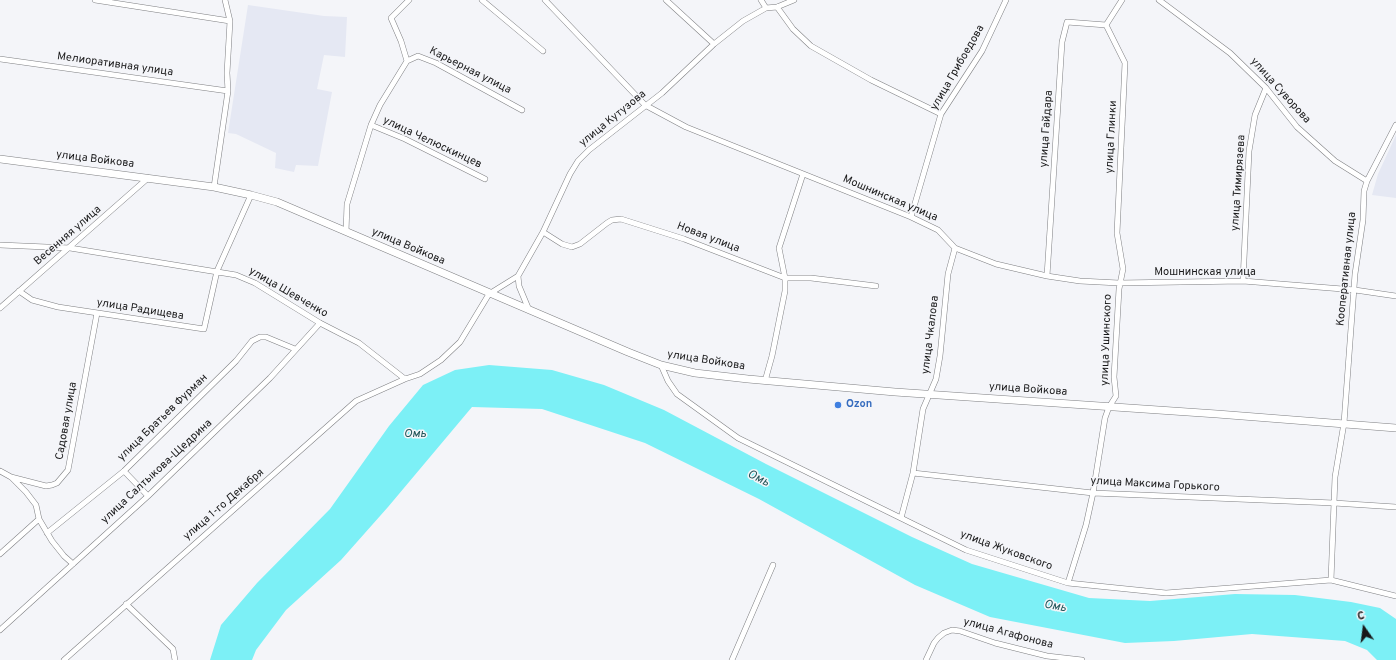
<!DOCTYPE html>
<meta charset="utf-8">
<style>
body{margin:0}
#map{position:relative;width:1396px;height:660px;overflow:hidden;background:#f4f5f9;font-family:Overpass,sans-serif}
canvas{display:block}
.north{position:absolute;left:1344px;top:608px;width:40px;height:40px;-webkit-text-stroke:3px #f4f5f9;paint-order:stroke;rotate:346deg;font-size:11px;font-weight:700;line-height:16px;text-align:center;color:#19191a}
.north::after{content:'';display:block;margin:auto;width:14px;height:18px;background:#19191a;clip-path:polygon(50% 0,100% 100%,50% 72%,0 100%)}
</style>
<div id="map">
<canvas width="1396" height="660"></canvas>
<div class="north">С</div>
</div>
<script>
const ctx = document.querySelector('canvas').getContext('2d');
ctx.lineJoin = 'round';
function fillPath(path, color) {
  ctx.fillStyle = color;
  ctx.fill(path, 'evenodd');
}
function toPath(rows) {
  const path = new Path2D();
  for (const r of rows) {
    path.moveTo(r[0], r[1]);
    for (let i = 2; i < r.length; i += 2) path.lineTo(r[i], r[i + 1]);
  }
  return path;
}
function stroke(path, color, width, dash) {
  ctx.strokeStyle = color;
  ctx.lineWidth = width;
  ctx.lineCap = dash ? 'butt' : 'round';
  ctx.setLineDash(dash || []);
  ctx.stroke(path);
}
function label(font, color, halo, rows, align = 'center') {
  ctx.font = font + ' Overpass,sans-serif';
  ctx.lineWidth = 3;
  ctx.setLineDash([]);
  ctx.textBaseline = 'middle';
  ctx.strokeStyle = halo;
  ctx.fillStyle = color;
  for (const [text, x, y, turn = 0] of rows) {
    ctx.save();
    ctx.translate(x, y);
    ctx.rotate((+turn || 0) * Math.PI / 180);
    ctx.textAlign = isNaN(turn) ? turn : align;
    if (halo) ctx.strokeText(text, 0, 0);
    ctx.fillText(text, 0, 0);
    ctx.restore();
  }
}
fillPath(toPath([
 [248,5,324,16,347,17,345,57,324,55,317,89,332,92,318,166,296,165,294,172,275,168,276,153,236,134,228,133],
 [1396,135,1396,198,1372,195,1378,174]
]), '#e5e8f3');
fillPath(toPath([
 [489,365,552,370,604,385,664,410,766,464,912,537,972,564,1089,598,1150,601,1235,594,1295,595,1351,602,1380,608,1396,619,1396,660,1377,660,1367,650,1345,641,1252,634,1174,641,1125,643,990,617,915,585,759,499,645,443,542,409,472,407,388,507,341,560,286,610,256,650,252,660,210,660,221,625,257,583,330,509,389,426,423,385,455,370]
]), '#7cf0f6');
const minor = toPath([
 [95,0,230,21],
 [482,0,543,51],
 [545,0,645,105,686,127,911,217,938,230,955,248,996,264,1047,276,1080,281,1119,283,1243,281,1355,290,1396,296],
 [666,0,714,44],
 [761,0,766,8],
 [1159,0,1230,53,1266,88,1297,127,1335,161,1367,181],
 [777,7,793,29,811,46,871,80,941,114],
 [0,59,228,91],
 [407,61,418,56,436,63,522,110],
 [371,125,405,139,485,179],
 [214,187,228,91,227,73,230,21,225,0],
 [911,217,941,114,982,51,1006,0],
 [346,232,347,204,371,125,380,105,407,61,401,41,391,18,409,0],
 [543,232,562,244,572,247,580,244,607,223,612,220,621,219,684,239,785,278,811,278,876,286],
 [0,245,70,248,236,275,255,283,320,323,359,343,405,379,420,374,441,360,460,342,489,294,518,276,543,232,570,174,578,161,589,150,662,93,714,44,743,21,766,8,777,7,794,0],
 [518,276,519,286,529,310],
 [1047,276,1062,42,1067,22,1106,25],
 [1243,281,1249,151,1255,115,1266,88],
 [19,291,32,300,58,307,204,329,217,271,251,195],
 [0,308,148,178],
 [661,365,668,381,677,394,738,438,966,550,1068,583,1166,593,1331,580,1396,596],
 [765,381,772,356,785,291,785,278,779,248,803,174],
 [0,471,11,477,26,492,36,505,39,519,52,541,64,556,73,564],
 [124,471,148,496],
 [913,473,1093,493,1334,503,1396,507],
 [11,477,46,486,52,485,57,483,68,470,97,313],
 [901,518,913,473,923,409,936,379,940,356,948,274,955,248],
 [47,533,124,471,236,361,252,341,260,337,266,337,295,349],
 [0,554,39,519],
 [1331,580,1335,477,1344,423,1355,274,1363,220,1364,191,1367,181,1396,125],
 [1068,583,1086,525,1093,493,1105,418,1109,407,1116,396,1114,377,1119,289,1123,269,1117,233,1125,63,1106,25,1122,0],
 [126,604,173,649,175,660],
 [0,630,148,496,270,378,320,323],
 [64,660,356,401,405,379],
 [732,660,773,565],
 [926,660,934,643,938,638,944,633,952,630,960,631,995,643,1047,656,1082,660]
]);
const secondary = toPath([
 [0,159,214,187,251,195,277,202,628,352,661,365,695,373,748,379,895,392,1217,414,1396,428]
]);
stroke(minor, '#7e7f82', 6);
stroke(secondary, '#7e7f82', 8);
stroke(minor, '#fff', 5);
stroke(secondary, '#fff', 7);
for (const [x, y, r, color] of [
 [838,405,4,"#3f7fe0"]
]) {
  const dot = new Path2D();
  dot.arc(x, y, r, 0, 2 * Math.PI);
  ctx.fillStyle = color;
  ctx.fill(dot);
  stroke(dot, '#f4f5f9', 1.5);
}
label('11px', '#19191a', '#f4f5f9', [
 ["Мелиоративная улица",115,65,8],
 ["улица Грибоедова",958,68,-60],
 ["Карьерная улица",470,71,27],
 ["улица Суворова",1280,91,48],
 ["улица Кутузова",613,119,-39],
 ["улица Гайдара",1047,129,-86],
 ["улица Глинки",1112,137,-87],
 ["улица Челюскинцев",432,143,25],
 ["улица Войкова",95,160,7],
 ["улица Тимирязева",1239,183,-86],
 ["Мошнинская улица",890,199,23],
 ["Весенняя улица",68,236,-41],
 ["Новая улица",708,238,21],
 ["улица Войкова",408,247,23],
 ["Кооперативная улица",1347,269,-84],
 ["Мошнинская улица",1205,273],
 ["улица Шевченко",288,293,30],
 ["улица Радищева",140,310,9],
 ["улица Чкалова",931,335,-83],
 ["улица Ушинского",1107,340,-88],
 ["улица Войкова",706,361,9],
 ["улица Войкова",1028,390,4],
 ["улица Братьев Фурман",163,418,-44],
 ["Садовая улица",67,421,-80],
 ["улица Салтыкова-Щедрина",157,472,-43],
 ["улица Максима Горького",1155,485,3],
 ["улица 1-го Декабря",224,505,-41],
 ["улица Жуковского",1006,551,20],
 ["улица Агафонова",1008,634,15]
]);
label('bold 11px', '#366cbe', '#f4f5f9', [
 ["Ozon",846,405]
], 'left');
label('italic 12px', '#235659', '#f4f5f9', [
 ["Омь",415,435],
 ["Омь",758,479,27],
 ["Омь",1055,607,11]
]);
</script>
